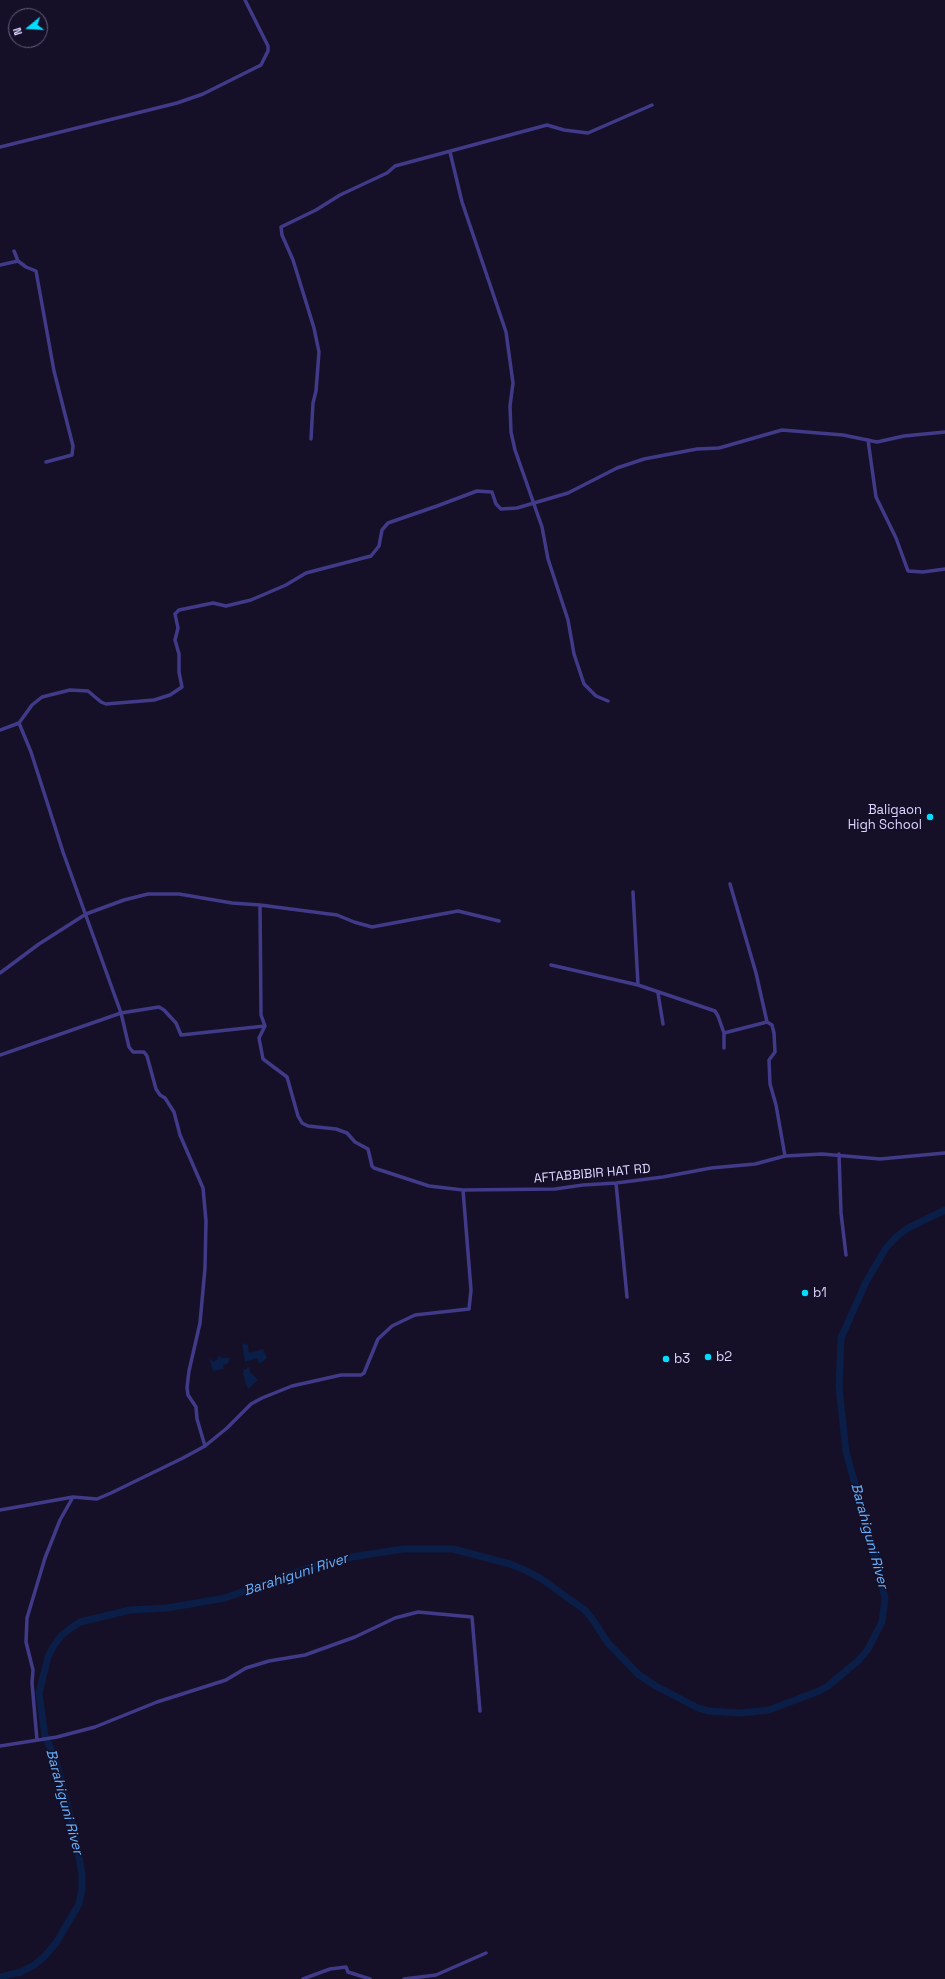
<!DOCTYPE html>
<style>
body{margin:0}
#map{position:relative;width:945px;height:1979px;overflow:hidden;background:#151028;font-family:"Space Grotesk",sans-serif}
canvas{display:block}
.north{position:absolute;left:8px;top:8px;width:40px;height:40px;box-sizing:border-box;background:#151028;border:1px solid #65607e;border-radius:50%;rotate:252deg;font-size:11px;font-weight:700;line-height:16px;text-align:center;color:#ddd7ff}
.north::after{content:'';display:block;margin:auto;width:14px;height:18px;background:#03deff;clip-path:polygon(50% 0,100% 100%,50% 72%,0 100%)}
</style>
<div id="map">
<canvas width="945" height="1979"></canvas>
<div class="north">N</div>
</div>
<script>
const ctx = document.querySelector('canvas').getContext('2d');
ctx.lineJoin = 'round';
function fillPath(path, color) {
  ctx.fillStyle = color;
  ctx.fill(path, 'evenodd');
}
function toPath(rows) {
  const path = new Path2D();
  for (const r of rows) {
    path.moveTo(r[0], r[1]);
    for (let i = 2; i < r.length; i += 2) path.lineTo(r[i], r[i + 1]);
  }
  return path;
}
function stroke(path, color, width, dash) {
  ctx.strokeStyle = color;
  ctx.lineWidth = width;
  ctx.lineCap = dash ? 'butt' : 'round';
  ctx.setLineDash(dash || []);
  ctx.stroke(path);
}
function label(font, color, halo, rows, align = 'center') {
  ctx.font = font + ' "Space Grotesk",sans-serif';
  ctx.lineWidth = 3.5;
  ctx.setLineDash([]);
  ctx.textBaseline = 'middle';
  ctx.strokeStyle = halo;
  ctx.fillStyle = color;
  for (const [text, x, y, turn = 0] of rows) {
    ctx.save();
    ctx.translate(x, y);
    ctx.rotate((+turn || 0) * Math.PI / 180);
    ctx.textAlign = isNaN(turn) ? turn : align;
    if (halo) ctx.strokeText(text, 0, 0);
    ctx.fillText(text, 0, 0);
    ctx.restore();
  }
}
fillPath(toPath([
 [242,1343,248,1345,249,1353,263,1349,267,1358,259,1364,257,1358,245,1362],
 [220,1356,221,1358,229,1358,229,1361,227,1364,223,1365,224,1369,213,1371,209,1358,213,1362,218,1359,217,1357],
 [249,1367,250,1372,258,1380,248,1389,243,1374,244,1370]
]), '#0a1e47');
stroke(toPath([
 [0,1977,21,1972,34,1965,44,1957,56,1943,79,1904,82,1889,82,1875,76,1839,55,1758,45,1736,39,1693,48,1657,53,1647,61,1636,71,1628,80,1622,130,1610,167,1608,225,1598,311,1567,352,1557,403,1549,453,1549,510,1564,525,1570,540,1578,585,1610,593,1620,608,1643,639,1675,656,1686,696,1707,708,1711,740,1713,769,1710,819,1691,828,1686,859,1660,868,1649,882,1622,885,1599,878,1566,846,1452,839,1387,841,1338,866,1282,886,1248,896,1237,908,1228,945,1210]
]), '#0a1e47', 7);
stroke(toPath([
 [0,147,177,103,203,94,261,65,268,51,268,46,245,0],
 [450,152,462,202,506,332,513,383,510,406,511,432,515,450,542,527,548,559,568,620,574,654,584,684,596,696,608,701],
 [14,251,18,261,26,267,36,271,54,371,73,446,72,455,46,462],
 [0,265,18,261],
 [311,439,313,403,316,391,319,352,314,328,293,260,282,235,281,227,316,210,340,195,387,173,395,166,547,125,564,130,588,133,652,105],
 [868,440,876,497,896,538,908,571,923,572,945,569],
 [19,723,31,752,63,852,121,1013,129,1047,133,1052,144,1052,147,1056,156,1089,160,1095,165,1098,174,1112,180,1135,203,1188,206,1221,205,1268,200,1323,189,1371,187,1388,188,1395,196,1407,197,1419,205,1446],
 [0,730,19,723,32,705,42,697,70,690,88,691,101,702,106,704,154,700,170,695,182,687,179,672,179,654,175,640,178,628,175,614,179,610,213,603,226,606,251,600,286,585,306,573,371,556,379,546,382,530,388,523,437,506,477,491,492,492,496,504,501,509,517,508,568,493,617,468,644,459,697,449,719,448,782,430,843,435,877,442,904,436,945,432],
 [633,892,638,985],
 [260,905,261,1015,265,1026],
 [551,965,638,985,715,1011,718,1016,724,1033,724,1048],
 [0,973,39,944,86,914,124,900,148,894,179,894,232,903,260,905,337,915,354,922,372,927,458,911,499,921],
 [658,993,663,1024],
 [767,1022,772,1025,774,1033,775,1052,769,1060,770,1084,776,1105,785,1156],
 [265,1026,259,1038,263,1059,287,1077,298,1116,302,1123,308,1126,336,1129,347,1133,355,1142,368,1149,372,1166,374,1168,429,1186,463,1190,555,1189,583,1185,616,1183,663,1177,711,1168,755,1164,785,1156,822,1154,880,1159,945,1153],
 [724,1033,767,1022,756,973,730,884],
 [0,1055,121,1013,159,1007,164,1010,176,1023,181,1035,265,1026],
 [839,1154,841,1213,846,1255],
 [616,1183,627,1297],
 [0,1510,73,1497,97,1499,111,1493,183,1458,205,1446,227,1428,251,1404,262,1398,292,1386,341,1375,361,1375,364,1373,378,1339,392,1326,415,1315,469,1309,471,1290,463,1190],
 [37,1740,32,1683,33,1670,26,1642,27,1618,45,1558,60,1520,73,1497],
 [0,1746,57,1737,95,1727,157,1702,226,1680,246,1668,269,1661,305,1655,355,1637,395,1618,418,1612,472,1617,480,1711],
 [303,1979,330,1969,346,1967,348,1972,370,1979],
 [404,1979,436,1975,486,1953]
]), '#403a88', 3.5);
for (const [x, y, r, color] of [
 [930,817,4,"#03deff"],
 [805,1293,4,"#03deff"],
 [708,1357,4,"#03deff"],
 [666,1359,4,"#03deff"]
]) {
  const dot = new Path2D();
  dot.arc(x, y, r, 0, 2 * Math.PI);
  ctx.fillStyle = color;
  ctx.fill(dot);
  stroke(dot, '#151028', 1.5);
}
label('13px', '#ddd7ff', '#151028', [
 ["Baligaon",922,810,"right"],
 ["High School",922,825,"right"],
 ["b1",813,1293],
 ["b2",716,1357],
 ["b3",674,1359]
], 'left');
label('13px', '#ddd7ff', '#151028', [
 ["AFTABBIBIR HAT RD",592,1174,-5]
]);
label('italic 14px', '#65b3ff', '#151028', [
 ["Barahiguni River",869,1536,75],
 ["Barahiguni River",296,1575,-18],
 ["Barahiguni River",64,1802,75]
]);
</script>
